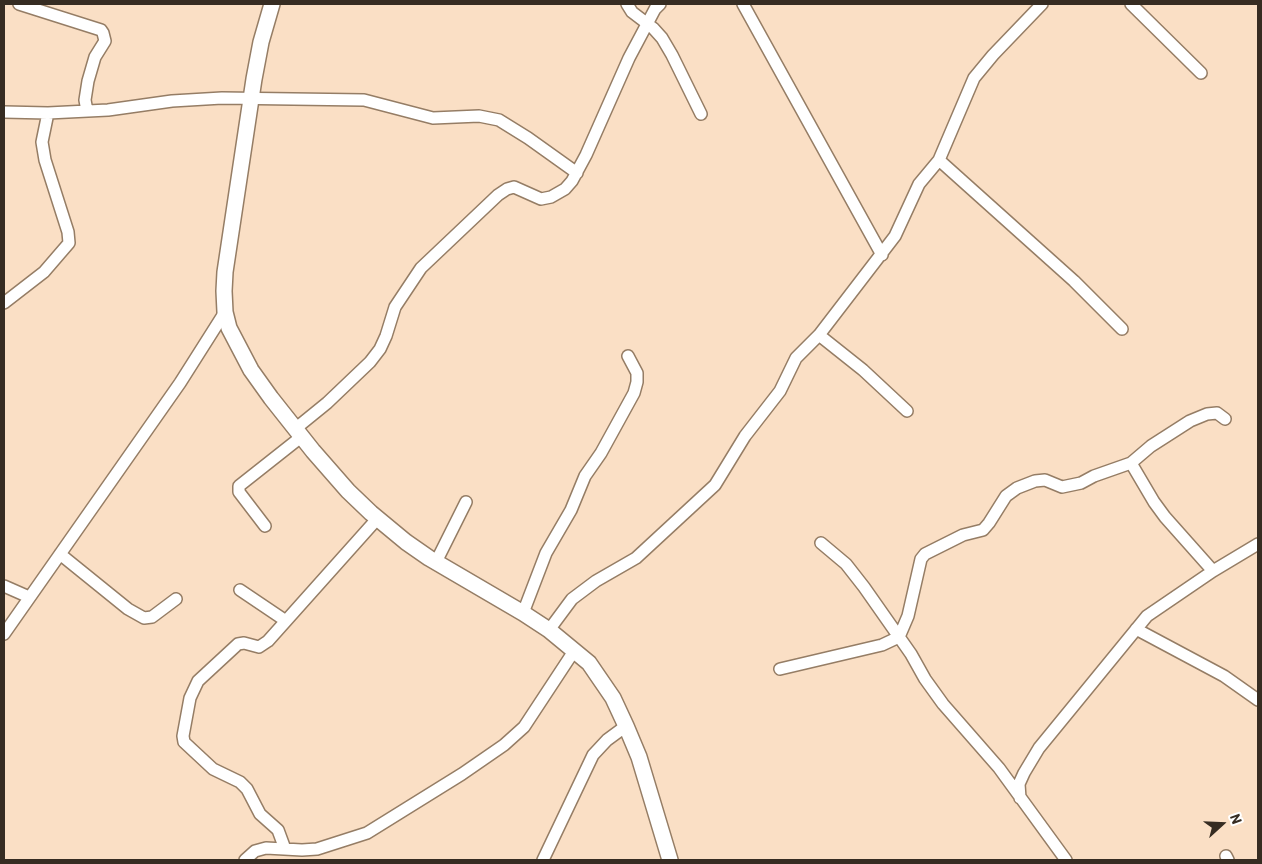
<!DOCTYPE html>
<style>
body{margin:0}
#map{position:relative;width:1262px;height:864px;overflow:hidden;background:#fadfc5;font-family:Barlow,sans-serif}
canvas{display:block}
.frame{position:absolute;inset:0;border:5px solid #362c22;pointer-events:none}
.north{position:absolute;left:1197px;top:799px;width:50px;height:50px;-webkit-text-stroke:4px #fff;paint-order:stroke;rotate:70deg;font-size:14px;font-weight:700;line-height:20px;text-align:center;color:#362c22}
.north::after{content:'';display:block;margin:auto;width:18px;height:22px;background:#362c22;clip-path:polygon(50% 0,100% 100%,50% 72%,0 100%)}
</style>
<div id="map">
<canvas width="1262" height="864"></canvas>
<div class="frame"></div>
<div class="north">N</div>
</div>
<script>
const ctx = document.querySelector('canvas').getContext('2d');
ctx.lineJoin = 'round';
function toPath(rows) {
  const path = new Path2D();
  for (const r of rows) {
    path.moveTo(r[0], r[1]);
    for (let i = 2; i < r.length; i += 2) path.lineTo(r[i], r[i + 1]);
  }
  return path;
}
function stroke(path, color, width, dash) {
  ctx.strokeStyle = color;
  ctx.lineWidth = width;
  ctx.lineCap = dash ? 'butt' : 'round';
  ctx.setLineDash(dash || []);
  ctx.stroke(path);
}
const minor = toPath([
 [19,4,101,30,103,33,105,41,95,57,88,81,85,100,87,111],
 [627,4,632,12,653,28,662,38,672,55,701,114],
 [743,4,882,255],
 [1131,4,1201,73],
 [4,112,48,113,108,110,172,101,222,98,364,100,433,118,479,116,499,120,528,138,577,173],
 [939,160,1074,281,1122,329],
 [4,303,44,272,69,243,68,232,45,160,42,142,48,113],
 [819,335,863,370,907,411],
 [295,429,327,403,370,362,380,349,386,336,395,307,421,268,498,195,507,189,514,187,541,199,551,197,565,189,572,181,586,155,629,58,655,9,660,4],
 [1131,463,1154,502,1165,517,1213,571],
 [265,526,239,492,239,486,301,437],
 [821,543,846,564,864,587,911,654,925,679,943,704,999,768,1066,860],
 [60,554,128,609,144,618,152,617,176,599],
 [436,562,466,502],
 [4,586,29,597],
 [240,590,286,621],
 [523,613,546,553,571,510,585,476,601,453,634,393,637,382,637,373,628,356],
 [1136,629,1224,676,1258,700],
 [549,630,572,599,596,581,636,558,715,485,745,436,780,391,796,358,819,335,895,236,919,184,939,160,974,78,993,55,1042,4],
 [4,634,180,383,225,312],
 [780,669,882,645,899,637,908,616,921,559,925,554,963,535,983,530,989,523,1006,496,1017,488,1035,481,1045,480,1062,487,1081,483,1094,476,1131,463,1151,446,1190,421,1207,414,1217,413,1225,419],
 [1020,798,1019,784,1024,773,1039,748,1147,616,1213,571,1258,544],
 [285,849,278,830,260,814,247,789,240,782,213,769,184,742,183,736,190,698,198,681,238,644,244,643,259,647,268,641,377,519],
 [1226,856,1228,860],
 [245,860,255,851,266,848,302,850,317,849,367,833,462,774,504,745,524,727,574,651],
 [543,860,593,755,607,740,626,726]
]);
const tertiary = toPath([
 [272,4,261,42,254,79,225,272,224,291,225,312,229,328,251,370,271,398,313,451,348,491,371,513,406,542,429,558,523,613,549,630,589,663,613,698,626,726,639,757,670,860]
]);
stroke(minor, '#957d65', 14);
stroke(tertiary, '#957d65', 18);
stroke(minor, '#fff', 11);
stroke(tertiary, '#fff', 15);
</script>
